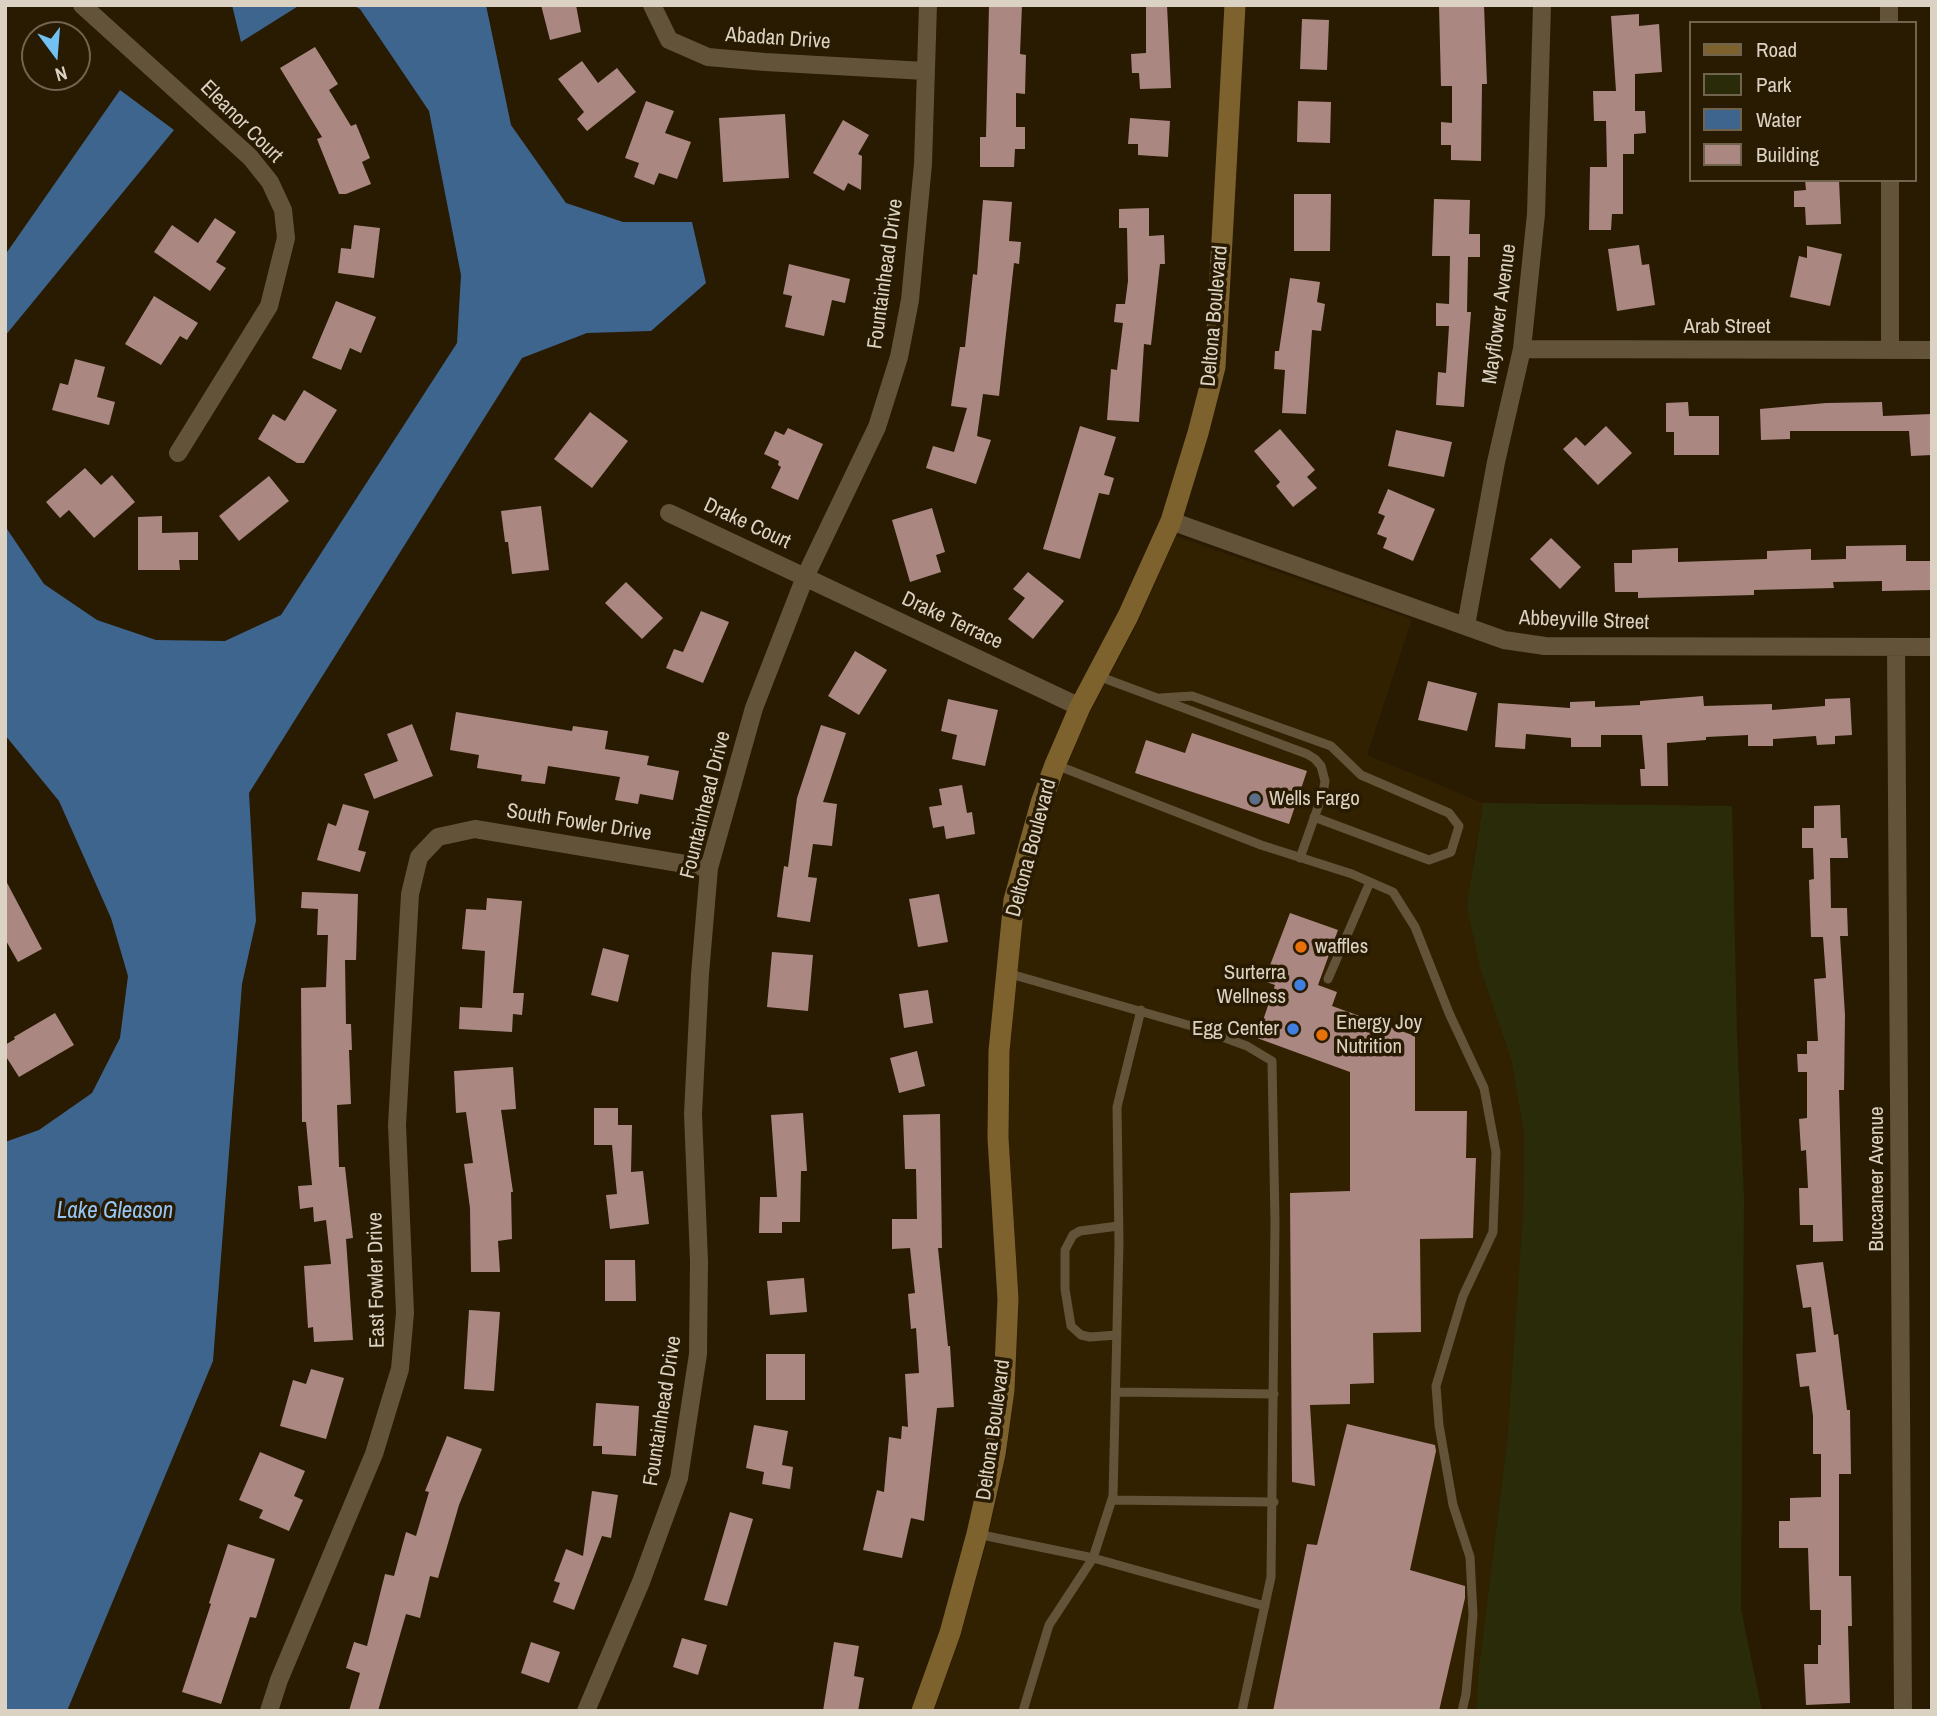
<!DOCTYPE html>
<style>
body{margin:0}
#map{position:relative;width:1937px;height:1716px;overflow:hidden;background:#281b02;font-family:"Archivo Narrow",sans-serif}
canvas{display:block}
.frame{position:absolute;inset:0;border:7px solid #dbd2c3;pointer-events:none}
.legend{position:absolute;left:1689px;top:21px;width:228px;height:161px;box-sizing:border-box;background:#281b02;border:2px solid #70644f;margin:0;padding:9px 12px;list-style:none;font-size:21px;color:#dbd2c3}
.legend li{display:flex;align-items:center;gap:14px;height:35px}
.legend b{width:35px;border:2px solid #70644f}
.north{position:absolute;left:21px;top:21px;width:70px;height:70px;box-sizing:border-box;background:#281b02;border:2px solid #70644f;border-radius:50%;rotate:164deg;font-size:19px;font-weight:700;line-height:28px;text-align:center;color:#dbd2c3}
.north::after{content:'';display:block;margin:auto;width:24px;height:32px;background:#72c1f5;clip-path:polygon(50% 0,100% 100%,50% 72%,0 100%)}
</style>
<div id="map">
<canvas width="1937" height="1716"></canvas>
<div class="frame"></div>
<ul class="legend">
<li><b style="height:9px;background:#7e622e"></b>Road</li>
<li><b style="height:19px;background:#2a2b09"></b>Park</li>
<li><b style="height:19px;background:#3e658d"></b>Water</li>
<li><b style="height:19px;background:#ab8781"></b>Building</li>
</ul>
<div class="north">N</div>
</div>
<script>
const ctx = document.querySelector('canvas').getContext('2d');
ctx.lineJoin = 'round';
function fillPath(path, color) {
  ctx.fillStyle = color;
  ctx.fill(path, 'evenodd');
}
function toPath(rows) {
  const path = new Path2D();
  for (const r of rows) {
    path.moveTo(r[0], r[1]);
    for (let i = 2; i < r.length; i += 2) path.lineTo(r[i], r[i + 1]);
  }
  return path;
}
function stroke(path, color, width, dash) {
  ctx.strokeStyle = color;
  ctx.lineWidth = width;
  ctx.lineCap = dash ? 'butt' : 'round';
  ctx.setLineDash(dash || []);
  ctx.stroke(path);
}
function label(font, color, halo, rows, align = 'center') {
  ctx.font = font + ' "Archivo Narrow",sans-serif';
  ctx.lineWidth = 7;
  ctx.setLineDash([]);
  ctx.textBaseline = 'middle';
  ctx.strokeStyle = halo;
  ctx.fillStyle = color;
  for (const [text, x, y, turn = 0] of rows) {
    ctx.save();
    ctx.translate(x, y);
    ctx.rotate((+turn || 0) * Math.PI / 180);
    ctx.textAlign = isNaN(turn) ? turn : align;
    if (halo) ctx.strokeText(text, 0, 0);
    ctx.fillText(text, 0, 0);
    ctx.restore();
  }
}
fillPath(toPath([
 [1176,536,1412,619,1367,755,1483,803,1473,863,1481,971,1511,1059,1524,1134,1523,1212,1507,1442,1478,1675,1476,1711,934,1711,960,1638,988,1538,1006,1457,1015,1391,1019,1301,1009,1139,1010,1052,1024,903,1047,816,1085,722,1138,622]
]), '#312100');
fillPath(toPath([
 [1483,803,1732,806,1737,1035,1744,1198,1741,1609,1762,1711,1476,1711,1478,1675,1507,1442,1523,1212,1524,1134,1511,1059,1481,971,1467,906]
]), '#2a2b09');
fillPath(toPath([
 [232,5,300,5,241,42],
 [352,5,486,5,511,125,566,203,623,222,692,222,706,283,651,331,587,333,522,358,249,793,256,921,242,984,213,1361,67,1711,5,1711,5,1142,39,1130,92,1093,120,1038,128,976,111,918,59,801,5,735,5,518,7,529,44,584,97,620,156,640,225,641,281,615,457,343,461,275,429,111,360,9],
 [120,90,174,130,5,336,5,255]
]), '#3e658d');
fillPath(toPath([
 [541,5,576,5,581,32,550,40],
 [989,5,1022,5,1020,54,1026,55,1025,94,1016,93,1016,127,1025,127,1025,149,1015,149,1014,167,980,167,980,137,986,137],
 [1146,5,1167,5,1171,88,1140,89,1139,73,1132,73,1131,54,1146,53],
 [1439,5,1484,5,1487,84,1482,84,1481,161,1451,160,1451,145,1441,145,1441,122,1452,123,1452,86,1441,86],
 [1639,14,1639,26,1659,24,1662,72,1635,74,1635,111,1645,111,1646,133,1634,134,1634,154,1623,154,1623,214,1612,214,1611,230,1589,230,1590,167,1607,167,1606,121,1594,121,1593,91,1616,91,1611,16],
 [1302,19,1329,20,1327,70,1300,69],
 [315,47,338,84,329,90,351,126,356,124,370,158,362,162,371,184,346,194,339,194,317,139,322,137,280,68],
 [582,61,598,83,617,68,636,92,587,131,577,119,584,112,558,79],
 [646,101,674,111,665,133,691,142,677,179,659,173,654,185,634,177,639,163,625,158],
 [1298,101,1331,102,1330,143,1297,142],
 [785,114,789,178,723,182,719,118],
 [1130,118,1170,121,1168,157,1138,155,1138,144,1128,144],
 [843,120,869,135,858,154,862,156,861,190,848,183,844,191,813,173],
 [1805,180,1839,180,1841,224,1806,225,1805,207,1794,207,1794,191,1806,190],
 [1294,194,1331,194,1330,251,1294,251],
 [1434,199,1470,200,1469,234,1480,234,1480,257,1468,257,1467,312,1471,312,1464,407,1436,405,1438,372,1446,373,1449,326,1436,326,1436,303,1449,304,1450,256,1432,256],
 [983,200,1012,202,1009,241,1021,242,1019,264,1014,263,999,396,983,394,977,436,991,440,976,484,926,468,933,446,954,452,967,408,951,406,960,347,965,347,973,274,977,275],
 [1149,208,1149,236,1164,235,1165,264,1160,264,1151,345,1144,344,1139,422,1107,420,1111,369,1117,370,1123,323,1114,322,1116,304,1125,304,1128,281,1127,228,1119,228,1119,209],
 [215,218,236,232,216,262,226,268,210,291,154,252,172,225,198,243],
 [354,225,380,228,374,278,338,273,341,248,351,249],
 [1639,245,1642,265,1649,264,1655,305,1617,311,1608,249],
 [1807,246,1842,254,1830,306,1790,297,1799,256,1807,258],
 [789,264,850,279,845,303,832,300,824,336,785,327,792,296,783,294],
 [1290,278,1320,282,1317,302,1325,304,1321,331,1312,330,1306,414,1282,413,1285,370,1274,369,1275,351,1279,351],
 [154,296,198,323,187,340,180,336,161,365,125,344],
 [336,301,376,317,361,353,350,348,341,370,312,358],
 [75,359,105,367,97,397,115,402,109,425,52,410,60,383,68,385],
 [304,390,337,410,304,463,297,463,258,439,273,414,285,421],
 [1688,402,1689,416,1719,416,1719,455,1674,455,1674,432,1666,432,1666,403],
 [1882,402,1883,416,1932,414,1932,455,1911,456,1909,431,1790,431,1790,439,1761,440,1760,409,1826,403],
 [590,412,628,441,592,488,554,459],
 [1080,426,1116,437,1104,475,1114,478,1109,495,1099,493,1080,559,1043,549],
 [1606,426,1632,453,1598,485,1563,449,1576,437,1585,446],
 [788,428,823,444,798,500,771,488,781,467,778,465,779,461,764,454,775,431,784,435],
 [1280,429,1315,470,1307,477,1317,488,1293,507,1276,486,1280,482,1254,451],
 [1396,430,1452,442,1444,477,1388,466],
 [85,468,101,485,112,475,135,502,94,538,69,510,60,518,46,502],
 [269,476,289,501,239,541,219,516],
 [1388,489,1435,509,1413,561,1383,548,1387,538,1377,534,1385,516,1378,513],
 [541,506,549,570,512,574,508,542,505,542,501,511],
 [932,508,945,552,936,555,941,572,910,582,892,520],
 [162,516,162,533,198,532,198,560,179,560,180,570,138,570,138,517],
 [1551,538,1581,567,1560,589,1530,559],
 [1906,545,1906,561,1932,561,1932,590,1882,591,1882,581,1833,582,1834,588,1754,590,1754,595,1638,598,1638,592,1615,592,1614,563,1632,563,1632,550,1678,548,1678,562,1767,559,1767,551,1811,549,1811,560,1846,559,1846,546],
 [1028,572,1064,601,1033,639,1008,619,1025,598,1013,589],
 [626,582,663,618,642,639,605,603],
 [701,611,729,622,703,683,666,668,674,649,683,652],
 [855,651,887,670,859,715,828,696],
 [1428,681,1477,693,1467,731,1418,720],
 [1703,696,1704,706,1772,704,1772,710,1825,706,1825,699,1850,698,1852,735,1835,736,1835,744,1817,745,1816,736,1773,739,1773,746,1748,746,1748,735,1706,737,1706,740,1667,743,1668,786,1641,786,1640,769,1645,769,1642,735,1601,735,1601,747,1571,747,1571,738,1526,734,1525,749,1495,747,1498,703,1570,708,1570,702,1595,701,1595,707,1640,705,1640,701],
 [948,699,998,710,985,766,952,759,957,735,941,731],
 [456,712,572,731,573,726,608,731,605,749,649,756,647,765,679,771,673,800,640,794,638,804,615,800,620,777,548,766,545,784,521,781,522,775,477,768,479,755,450,750],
 [412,724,433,776,374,799,364,774,398,761,387,734],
 [821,725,846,733,823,802,837,804,832,846,813,844,808,877,817,878,810,922,777,917,784,866,788,867,797,798],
 [1192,733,1307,771,1289,824,1135,773,1146,740,1185,753],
 [962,785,967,813,972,812,975,834,946,839,944,826,933,828,929,807,942,805,939,789],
 [343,804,369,811,358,850,366,852,360,872,317,860,328,823,336,826],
 [1840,805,1841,838,1847,838,1848,858,1830,858,1831,908,1847,908,1848,936,1840,936,1845,1015,1844,1090,1839,1090,1843,1241,1813,1242,1813,1225,1800,1225,1799,1188,1808,1188,1806,1150,1801,1151,1799,1119,1807,1118,1807,1072,1798,1072,1797,1054,1807,1054,1807,1041,1818,1041,1814,979,1826,978,1823,937,1811,937,1809,880,1814,879,1813,848,1802,848,1802,828,1814,828,1814,806],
 [5,879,42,949,18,962,5,939],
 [302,892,358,894,356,960,345,960,346,1024,351,1024,352,1050,349,1050,351,1104,337,1105,339,1167,345,1167,353,1238,346,1239,353,1340,314,1342,313,1327,308,1328,304,1266,331,1264,326,1220,314,1222,313,1207,300,1209,298,1186,312,1185,306,1122,302,1122,301,988,326,987,328,935,317,935,318,909,301,908],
 [939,894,948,942,918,947,909,899],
 [487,898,522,901,513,993,524,993,522,1015,513,1014,512,1032,459,1029,460,1007,482,1008,485,951,462,949,466,909,486,910],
 [1290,913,1338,930,1318,985,1337,992,1332,1006,1415,1036,1415,1111,1467,1111,1466,1158,1476,1158,1473,1238,1420,1239,1421,1332,1373,1333,1374,1383,1350,1384,1350,1404,1310,1405,1315,1486,1292,1482,1290,1193,1350,1191,1350,1072,1257,1038,1275,985,1264,981],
 [603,948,629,955,618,1002,591,995],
 [772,952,813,955,808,1011,767,1007],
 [928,990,933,1023,904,1028,899,994],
 [55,1013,74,1045,19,1077,5,1055,5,1045,15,1039,14,1037],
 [917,1051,925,1086,899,1093,890,1058],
 [513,1067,516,1109,501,1110,513,1192,511,1192,512,1239,498,1241,500,1272,471,1272,470,1208,464,1164,473,1163,466,1112,456,1113,454,1071],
 [594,1108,618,1108,618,1125,632,1125,631,1172,643,1171,649,1224,610,1229,606,1195,617,1194,612,1145,594,1145],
 [803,1113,807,1171,801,1171,800,1222,782,1222,782,1233,759,1233,760,1197,777,1197,771,1115],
 [940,1114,942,1248,938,1248,948,1346,950,1346,954,1407,937,1408,924,1521,911,1518,902,1558,863,1550,877,1490,884,1492,889,1437,901,1439,902,1426,908,1427,905,1374,919,1373,916,1328,911,1329,908,1294,915,1293,910,1248,892,1249,892,1219,917,1219,916,1169,905,1169,903,1115],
 [605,1260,635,1260,636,1301,605,1301],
 [1823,1262,1834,1335,1838,1334,1847,1410,1850,1410,1851,1474,1839,1474,1839,1576,1851,1576,1852,1626,1848,1626,1850,1703,1806,1705,1804,1664,1818,1664,1818,1645,1821,1645,1821,1610,1810,1610,1808,1548,1779,1548,1779,1521,1790,1521,1790,1498,1821,1497,1821,1454,1813,1454,1813,1416,1809,1386,1800,1387,1796,1354,1816,1352,1811,1307,1803,1308,1796,1265],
 [804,1278,807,1312,770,1315,767,1281],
 [469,1310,500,1312,494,1391,464,1389],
 [766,1354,805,1354,805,1400,766,1400],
 [311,1369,344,1378,326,1439,280,1426,293,1380,306,1384],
 [596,1403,639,1406,636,1456,602,1454,602,1446,593,1446],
 [1347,1424,1435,1445,1436,1451,1410,1570,1465,1586,1465,1598,1439,1711,1273,1711,1307,1544,1317,1545],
 [754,1425,788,1431,782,1465,793,1467,790,1489,762,1484,764,1472,746,1468],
 [447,1436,482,1449,459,1505,438,1578,430,1576,420,1618,406,1614,378,1711,349,1711,360,1673,346,1668,354,1642,367,1646,385,1574,394,1576,406,1532,416,1536,429,1492,425,1491],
 [260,1452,305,1471,294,1496,303,1500,289,1531,259,1518,263,1510,239,1500],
 [592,1491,618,1495,611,1538,602,1536,574,1610,553,1602,560,1583,554,1581,566,1549,583,1556],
 [730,1512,753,1519,727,1606,704,1600],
 [228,1544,275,1559,256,1618,250,1617,221,1704,182,1692,211,1604,209,1603],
 [682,1638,707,1645,698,1675,673,1667],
 [531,1642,560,1652,549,1683,521,1673],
 [834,1642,859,1646,854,1676,864,1678,858,1711,823,1711]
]), '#ab8781');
stroke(toPath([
 [1098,676,1307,754,1315,759,1321,766,1325,781,1323,793,1300,858],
 [1160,698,1192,696,1331,746,1361,775,1449,813,1459,826,1451,852,1429,860,1314,817],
 [1056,765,1261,845,1352,874,1393,892,1415,927,1449,1013,1484,1088,1496,1152,1493,1232,1463,1296,1436,1386,1439,1425,1453,1505,1470,1557,1473,1615,1466,1694,1462,1711],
 [1007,973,1195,1027,1247,1046,1272,1061,1275,1222,1271,1577,1242,1711],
 [1328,979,1370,882],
 [1117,1335,1090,1337,1081,1335,1071,1326,1065,1289,1065,1250,1073,1235,1080,1231,1118,1226],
 [1117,1392,1274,1394],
 [1112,1500,1274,1502],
 [977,1534,1093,1558,1113,1496,1119,1243,1117,1107,1141,1010],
 [1023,1711,1049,1625,1093,1558,1265,1606]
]), '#625339', 9);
stroke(toPath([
 [82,5,250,157,270,182,283,210,286,238,269,306,178,453],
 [652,5,669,40,708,57,765,62,925,71],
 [1889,5,1889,23],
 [1890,180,1890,350],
 [1522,349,1932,350],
 [669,513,1080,707],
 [1171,521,1504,640,1545,646,1932,647],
 [1466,625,1496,462,1522,349,1536,214,1542,5],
 [1896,647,1903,1711],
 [269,1711,279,1680,374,1454,400,1369,405,1313,397,1125,410,894,419,857,438,837,475,829,709,868],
 [586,1711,641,1582,679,1478,698,1354,699,1261,693,1114,700,974,709,868,754,708,805,577,877,427,899,357,910,300,923,164,928,5]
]), '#625339', 18);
stroke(toPath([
 [922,1711,950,1633,977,1534,995,1454,1004,1390,1008,1299,998,1138,999,1051,1014,900,1041,803,1055,765,1080,707,1128,616,1171,521,1198,433,1215,367,1235,5]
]), '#7e622e', 21);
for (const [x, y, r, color] of [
 [1255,799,7,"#5c6f8a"],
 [1301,947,7,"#e8710a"],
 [1300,985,7,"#3f7fe0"],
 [1293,1029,7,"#3f7fe0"],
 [1322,1035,7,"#e8710a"]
]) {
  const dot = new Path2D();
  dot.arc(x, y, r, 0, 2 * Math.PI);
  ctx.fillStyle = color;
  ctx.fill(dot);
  stroke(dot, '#281b02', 2.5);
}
label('21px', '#dbd2c3', '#281b02', [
 ["Abadan Drive",778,39,4],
 ["Eleanor Court",241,122,45],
 ["Fountainhead Drive",886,274,-82],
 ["Mayflower Avenue",1500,314,-82],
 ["Deltona Boulevard",1215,316,-85],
 ["Arab Street",1727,327],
 ["Drake Court",747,524,25],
 ["Drake Terrace",952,621,25],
 ["Abbeyville Street",1584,621,2],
 ["Fountainhead Drive",706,805,-76],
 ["South Fowler Drive",579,823,9],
 ["Deltona Boulevard",1032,848,-75],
 ["Buccaneer Avenue",1877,1179,-90],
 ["East Fowler Drive",377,1280,-91],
 ["Fountainhead Drive",663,1411,-81],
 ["Deltona Boulevard",994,1430,-82]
]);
label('21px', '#dbd2c3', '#281b02', [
 ["Wells Fargo",1269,799],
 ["waffles",1315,947],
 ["Surterra",1286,973,"right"],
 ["Wellness",1286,997,"right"],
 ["Energy Joy",1336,1023],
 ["Nutrition",1336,1047],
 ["Egg Center",1279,1029,"right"]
], 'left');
label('italic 23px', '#96c5f7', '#281b02', [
 ["Lake Gleason",115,1212]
]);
</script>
